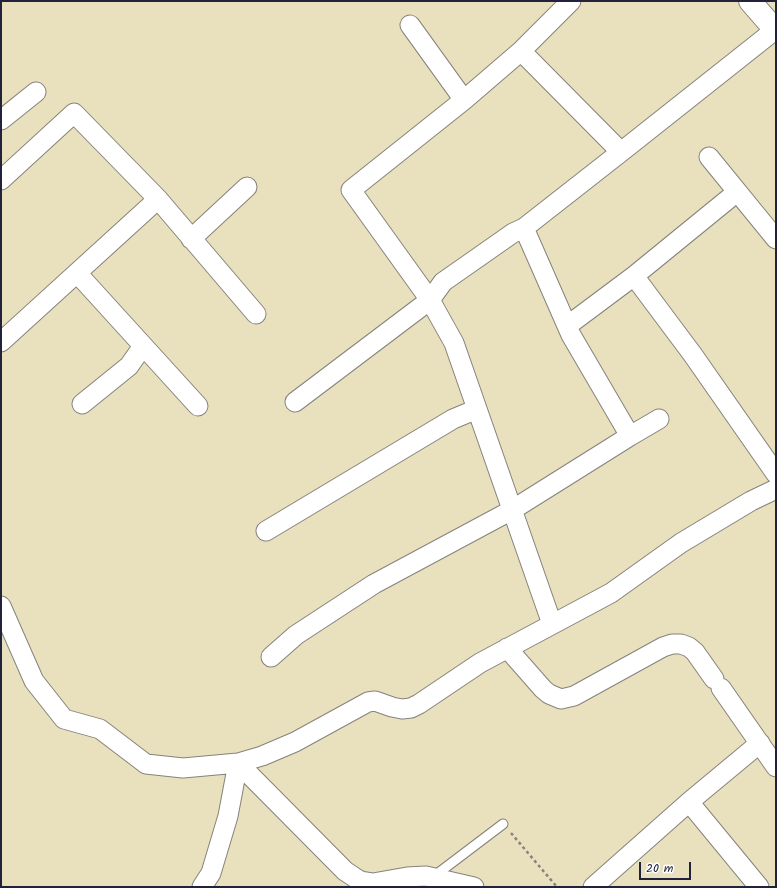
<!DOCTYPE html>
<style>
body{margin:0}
#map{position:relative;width:777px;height:888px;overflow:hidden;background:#e9e1bd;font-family:Kalam,sans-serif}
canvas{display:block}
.frame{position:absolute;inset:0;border:2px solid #22223b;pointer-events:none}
.scale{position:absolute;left:639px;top:862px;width:52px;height:18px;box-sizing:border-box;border:2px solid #22223b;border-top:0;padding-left:5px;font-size:12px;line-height:14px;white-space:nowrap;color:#22223b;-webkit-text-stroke:3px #fff;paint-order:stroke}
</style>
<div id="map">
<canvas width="777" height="888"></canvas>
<div class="frame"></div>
<div class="scale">20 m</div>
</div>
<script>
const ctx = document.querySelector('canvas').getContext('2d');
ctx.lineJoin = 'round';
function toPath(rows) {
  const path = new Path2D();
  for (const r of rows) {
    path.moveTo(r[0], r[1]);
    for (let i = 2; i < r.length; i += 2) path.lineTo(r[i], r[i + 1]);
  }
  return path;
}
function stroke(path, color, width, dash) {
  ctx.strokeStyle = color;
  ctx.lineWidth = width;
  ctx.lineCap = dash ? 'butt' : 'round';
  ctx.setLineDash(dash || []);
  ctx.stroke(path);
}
const service = toPath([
 [433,877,503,824]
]);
const minor = toPath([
 [410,25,464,100],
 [1,120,36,92],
 [621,152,775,30],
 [709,157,776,239],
 [1,180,74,113,158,199,256,314],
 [191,239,247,187],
 [77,273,198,406],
 [634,276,693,355,776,474],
 [567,326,634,276,737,192],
 [1,342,158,199],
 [295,402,430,300,443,282,513,233,524,228,621,152,521,51],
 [82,404,129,366,143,346],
 [630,436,659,419],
 [266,531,453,419,477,409],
 [1,606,34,681,64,719,100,729,146,764,183,768,238,763,262,756,295,742,368,702,375,701,392,707,402,709,411,708,419,704,480,663,611,593,681,543,751,501,776,489],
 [552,624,454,343,430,300,351,190,464,100,521,51,571,1],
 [507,648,543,689,549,694,561,699,574,696,663,647,672,644,681,644,689,647,695,652,714,679],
 [271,657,296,635,374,584,512,510,630,436,571,335,524,228],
 [721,688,776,767],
 [238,763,345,871,357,879,361,881,373,883,407,877,426,876,474,887],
 [689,802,759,887],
 [202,887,211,873,228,816,238,763],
 [593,887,689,802,760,743]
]);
const tertiary = toPath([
 [750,1,776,31]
]);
stroke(service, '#86827c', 11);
stroke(minor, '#86827c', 21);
stroke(tertiary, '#86827c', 24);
stroke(toPath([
 [511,833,557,887]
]), '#86827c', 2.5, [3, 3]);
stroke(service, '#fff', 9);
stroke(minor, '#fff', 19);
stroke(tertiary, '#fff', 22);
</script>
